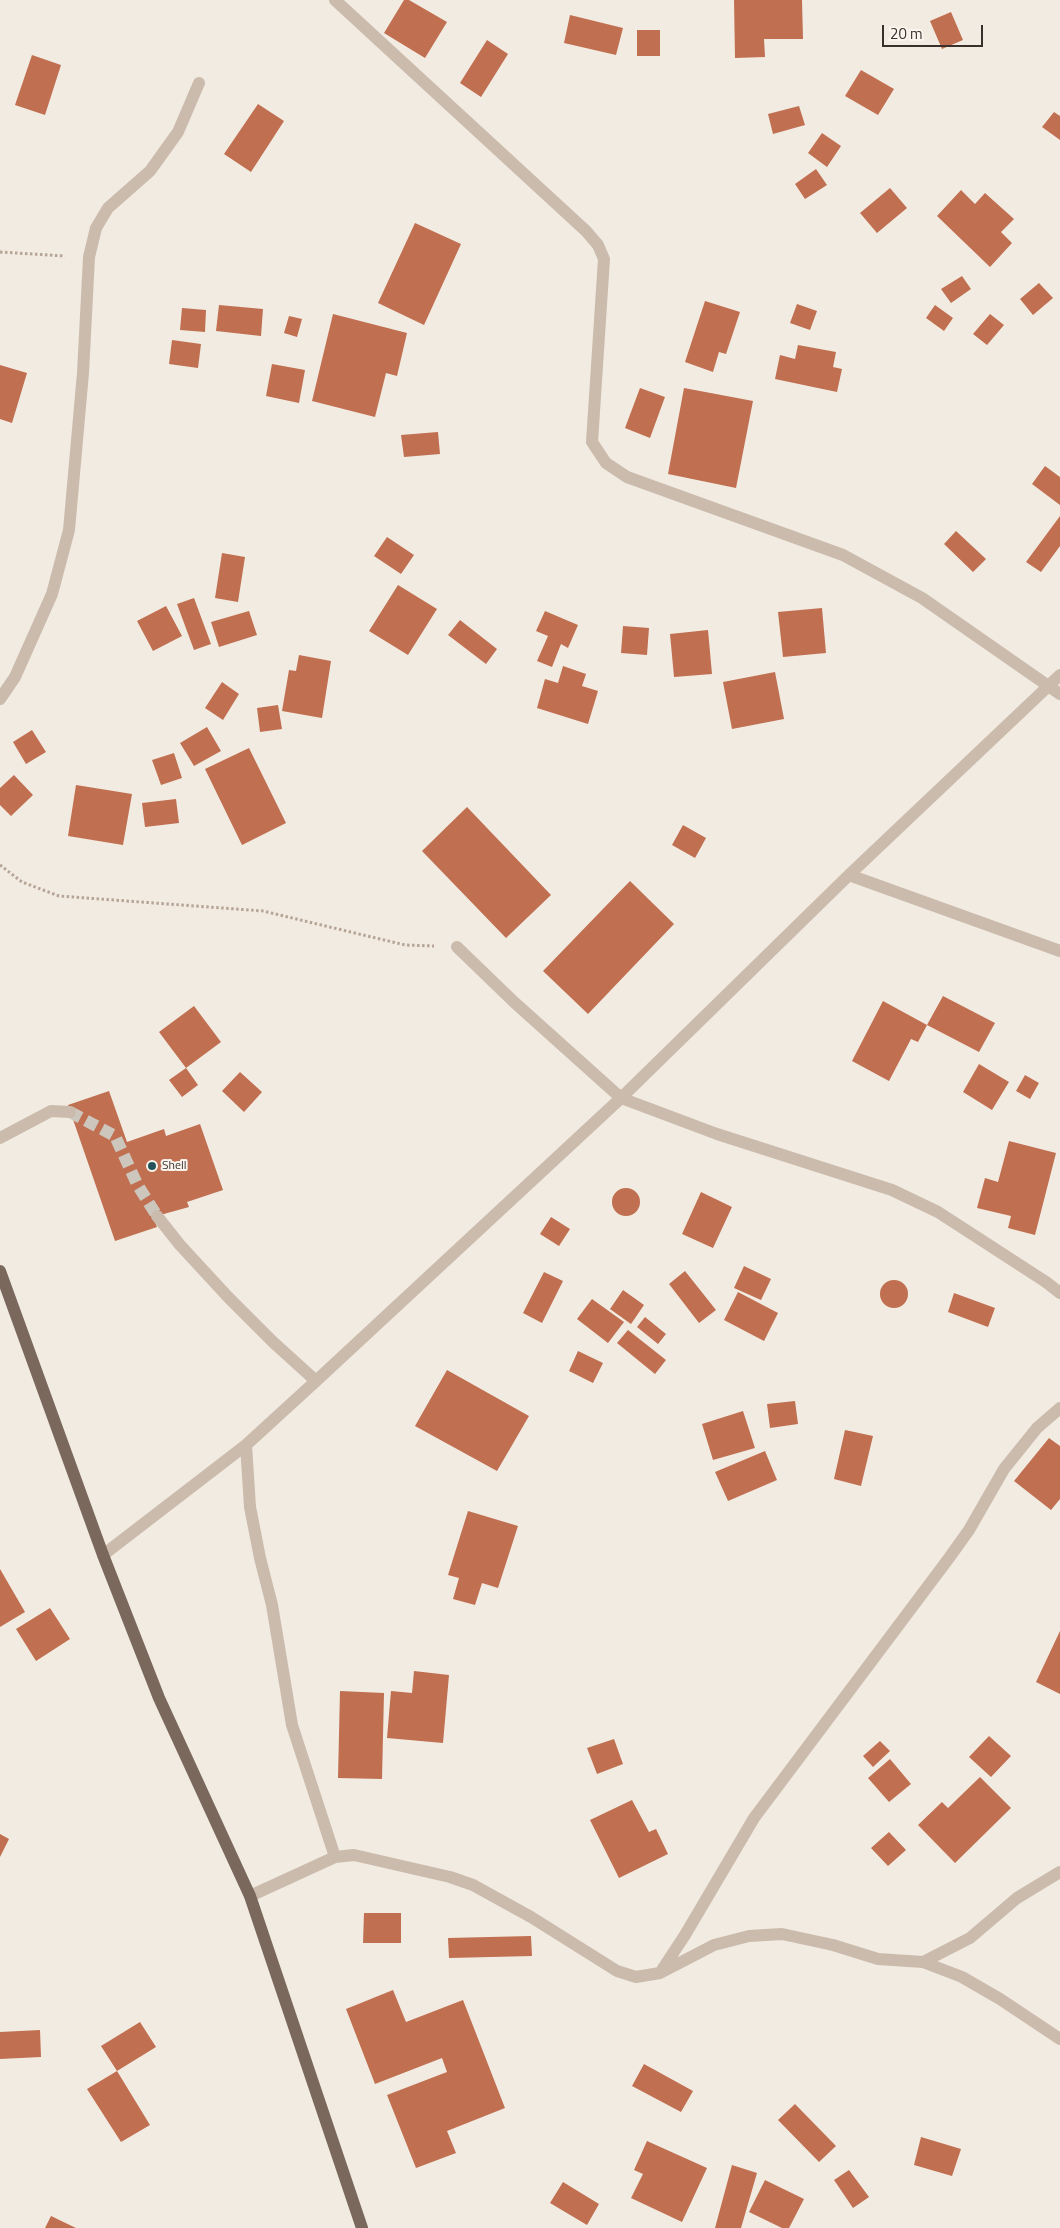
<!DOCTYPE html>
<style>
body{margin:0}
#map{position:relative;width:1060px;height:2228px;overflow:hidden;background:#f2ebe1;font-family:"Titillium Web",sans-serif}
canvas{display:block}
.scale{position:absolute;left:882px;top:25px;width:101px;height:22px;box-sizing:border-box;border:2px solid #39302b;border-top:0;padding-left:6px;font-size:15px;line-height:18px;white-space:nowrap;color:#39302b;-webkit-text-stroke:4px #faf5ee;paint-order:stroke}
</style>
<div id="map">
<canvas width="1060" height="2228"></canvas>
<div class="scale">20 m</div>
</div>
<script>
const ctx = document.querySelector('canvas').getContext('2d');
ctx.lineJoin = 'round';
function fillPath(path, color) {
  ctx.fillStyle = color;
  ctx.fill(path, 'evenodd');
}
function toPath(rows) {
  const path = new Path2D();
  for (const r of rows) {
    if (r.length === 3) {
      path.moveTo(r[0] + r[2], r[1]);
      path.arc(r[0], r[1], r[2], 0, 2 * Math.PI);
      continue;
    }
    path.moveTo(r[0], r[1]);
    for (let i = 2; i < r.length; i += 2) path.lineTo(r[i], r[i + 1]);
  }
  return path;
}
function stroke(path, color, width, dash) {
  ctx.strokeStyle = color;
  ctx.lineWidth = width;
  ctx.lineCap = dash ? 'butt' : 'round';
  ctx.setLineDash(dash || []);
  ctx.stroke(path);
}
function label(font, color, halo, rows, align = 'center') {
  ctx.font = font + ' "Titillium Web",sans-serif';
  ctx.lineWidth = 4;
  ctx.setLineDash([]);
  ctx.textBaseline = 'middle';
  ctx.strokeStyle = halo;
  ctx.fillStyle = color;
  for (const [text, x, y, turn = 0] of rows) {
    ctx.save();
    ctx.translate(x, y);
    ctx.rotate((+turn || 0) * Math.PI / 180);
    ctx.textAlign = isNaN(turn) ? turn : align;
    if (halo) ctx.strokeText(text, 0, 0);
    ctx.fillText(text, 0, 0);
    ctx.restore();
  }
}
fillPath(toPath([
 [404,0,409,0,447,22,425,58,384,33],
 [734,0,802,0,803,39,764,39,765,57,735,58],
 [951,12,963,40,942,49,930,21],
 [570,15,623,28,616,55,564,43],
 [637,30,660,30,660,56,637,56],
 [487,40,508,54,481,97,460,83],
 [32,55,61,65,45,115,15,105],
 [861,70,894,89,878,115,845,96],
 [258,104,284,121,251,172,224,154],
 [799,106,805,125,773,134,768,114],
 [1054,112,1060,116,1060,140,1042,127],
 [822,133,841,146,827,167,808,153],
 [816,169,827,185,805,199,795,184],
 [890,188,907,208,877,233,860,213],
 [961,190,975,204,985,193,1014,219,1001,232,1012,243,990,267,937,216],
 [415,223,461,244,424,325,378,303],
 [962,276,971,289,951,303,941,289],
 [1039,283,1053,298,1033,315,1020,299],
 [705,301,740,312,726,354,719,352,713,372,685,362],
 [797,304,817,311,810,330,790,323],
 [219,305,263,309,261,336,216,331],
 [935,305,953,318,944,331,926,318],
 [182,308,206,310,205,332,180,330],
 [333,314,407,333,397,376,386,373,375,417,312,401],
 [990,314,1004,325,987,345,973,334],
 [289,316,302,319,297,337,284,333],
 [172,340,201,344,198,368,169,364],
 [798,345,836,352,833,367,842,369,837,392,775,379,780,355,795,359],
 [272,364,305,370,299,403,266,396],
 [0,365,27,373,12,423,0,419],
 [640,388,665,397,650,438,625,428],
 [684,388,753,401,736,488,668,474],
 [438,432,440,454,404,457,401,435],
 [1045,466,1060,477,1060,505,1032,484],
 [1060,516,1060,546,1041,572,1026,562],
 [956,531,986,559,973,572,944,544],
 [387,537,414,555,401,574,374,556],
 [222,553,245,557,238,602,215,598],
 [398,585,437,609,408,655,369,631],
 [194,598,211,644,194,650,177,604],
 [166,606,182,636,153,651,137,621],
 [822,608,826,653,783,657,778,612],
 [249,611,257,635,219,647,211,622],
 [545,611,578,625,568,648,561,644,552,667,537,661,548,636,536,631],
 [460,620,497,649,486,664,448,635],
 [623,626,649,628,647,655,621,653],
 [708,630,712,674,674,677,670,634],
 [299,655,331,661,322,718,282,711,289,670,296,671],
 [563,666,586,674,582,686,598,691,588,724,537,708,545,679,558,683],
 [775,672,784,719,732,729,723,682],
 [222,682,239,694,223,720,205,708],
 [278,705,282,729,260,732,257,708],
 [207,727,221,751,194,766,180,743],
 [32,730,46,752,26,764,13,742],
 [249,748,286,823,242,845,205,769],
 [174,753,182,778,161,785,152,760],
 [14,775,33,795,11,816,0,805,0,788],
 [76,785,132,794,123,845,68,836],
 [176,799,179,823,145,827,142,803],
 [467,807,551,895,506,938,422,851],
 [683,825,706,838,695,858,672,845],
 [630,881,674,924,588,1014,543,971],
 [943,996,995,1023,979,1052,927,1025,918,1042,911,1039,889,1081,852,1061,883,1001,927,1025],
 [194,1006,221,1042,186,1068,159,1032],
 [979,1064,1009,1082,992,1110,963,1092],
 [186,1068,198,1085,182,1097,169,1080],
 [240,1072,262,1092,244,1112,222,1091],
 [1025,1075,1039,1083,1030,1099,1016,1091],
 [109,1091,127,1142,164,1129,166,1136,200,1124,223,1190,187,1202,189,1207,153,1217,157,1227,115,1241,68,1105],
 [1009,1141,1056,1153,1035,1235,1008,1228,1011,1216,977,1208,985,1178,998,1182],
 [626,1202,14],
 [701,1192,732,1207,713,1248,682,1234],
 [551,1217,570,1229,559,1246,540,1234],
 [744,1266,771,1279,761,1300,734,1288],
 [685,1271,716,1310,699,1323,669,1284],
 [544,1272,563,1281,542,1323,523,1313],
 [894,1294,14],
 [623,1290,644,1305,631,1324,610,1309],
 [738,1292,778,1313,764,1341,724,1320],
 [954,1293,995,1308,988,1327,948,1312],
 [592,1299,624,1322,608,1343,577,1319],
 [645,1317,666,1334,658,1344,637,1327],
 [628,1330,666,1360,655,1374,617,1343],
 [578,1351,603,1363,593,1383,569,1371],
 [447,1370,529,1416,497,1471,415,1426],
 [795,1401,798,1424,770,1428,767,1404],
 [743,1411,755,1448,713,1460,702,1424],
 [845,1430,873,1436,861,1486,834,1479],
 [1049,1438,1060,1446,1060,1499,1051,1510,1014,1481],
 [765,1451,777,1480,728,1501,715,1472],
 [468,1511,518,1526,498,1588,482,1583,475,1605,453,1599,459,1578,448,1575],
 [0,1569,25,1612,0,1627],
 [50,1608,70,1639,36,1661,16,1629],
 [1060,1631,1060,1694,1036,1682],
 [414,1671,449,1675,443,1743,387,1738,391,1691,412,1693],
 [340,1691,384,1693,382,1779,338,1778],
 [989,1736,1011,1756,991,1777,969,1757],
 [614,1739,623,1764,597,1774,587,1748],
 [880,1741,890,1751,873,1767,863,1756],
 [890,1759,911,1784,889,1802,868,1778],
 [980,1777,1011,1808,955,1863,918,1825,942,1802,948,1808],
 [632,1800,649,1832,656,1829,668,1854,619,1878,590,1820],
 [889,1832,906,1850,888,1866,871,1848],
 [0,1834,9,1839,0,1857],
 [364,1913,401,1913,401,1943,363,1943],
 [531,1936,532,1956,449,1958,448,1938],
 [393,1990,406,2022,463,2000,505,2108,447,2131,456,2153,416,2168,387,2095,447,2072,442,2058,375,2084,346,2009],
 [140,2022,156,2047,117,2071,101,2046],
 [40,2030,41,2057,0,2059,0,2032],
 [644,2064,693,2091,681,2112,632,2086],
 [117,2071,150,2125,121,2142,87,2089],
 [795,2104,836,2146,819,2162,778,2120],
 [921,2137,961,2149,952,2176,914,2165],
 [647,2141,707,2168,682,2222,631,2198,643,2174,634,2170],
 [732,2165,757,2173,741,2228,715,2228],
 [849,2170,869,2197,853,2208,834,2180],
 [765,2180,804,2199,789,2228,782,2228,749,2212],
 [563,2182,599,2204,587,2225,550,2203],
 [51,2216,76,2228,45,2228]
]), '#c06f51');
stroke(toPath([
 [70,1112,115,1136,137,1184,157,1216]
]), '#cdc6bd', 12, [12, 6]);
stroke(toPath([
 [0,252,65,256],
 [0,865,22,882,59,896,263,911,405,945,434,946]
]), '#b6a597', 3, [2.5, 2.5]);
stroke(toPath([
 [335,0,586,231,598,245,604,259,592,442,606,463,627,477,843,555,922,598,1060,694],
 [0,699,15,677,52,594,69,530,83,373,89,257,96,228,108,208,150,171,178,132,199,83],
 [849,875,1060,951],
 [457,947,514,1002,621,1098,717,1134,892,1190,938,1212,1046,1282,1060,1293],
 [0,1138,51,1111,70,1112],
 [157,1216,180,1245,228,1297,273,1342,316,1381],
 [246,1445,250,1507,260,1558,272,1605,292,1725,335,1857],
 [103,1555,246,1445,316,1381,621,1098,849,875,1060,675],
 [250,1896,335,1857,354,1855,450,1877,473,1885,531,1917,617,1971,636,1977,660,1973,685,1935,754,1818,949,1558,969,1530,1004,1469,1037,1428,1060,1408],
 [923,1962,962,1977,1000,1999,1060,2039],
 [662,1972,714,1945,749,1936,782,1934,833,1945,878,1959,923,1962,970,1938,1017,1898,1060,1872]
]), '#cbbbad', 12);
stroke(toPath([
 [0,1271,103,1555,159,1698,250,1896,362,2228]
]), '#7a685d', 12);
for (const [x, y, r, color] of [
 [152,1166,5,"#225459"]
]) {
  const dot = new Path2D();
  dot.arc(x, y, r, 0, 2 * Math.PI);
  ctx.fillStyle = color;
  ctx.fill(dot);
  stroke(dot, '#faf5ee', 2);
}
label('12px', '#39302b', '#faf5ee', [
 ["Shell",162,1166]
], 'left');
</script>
